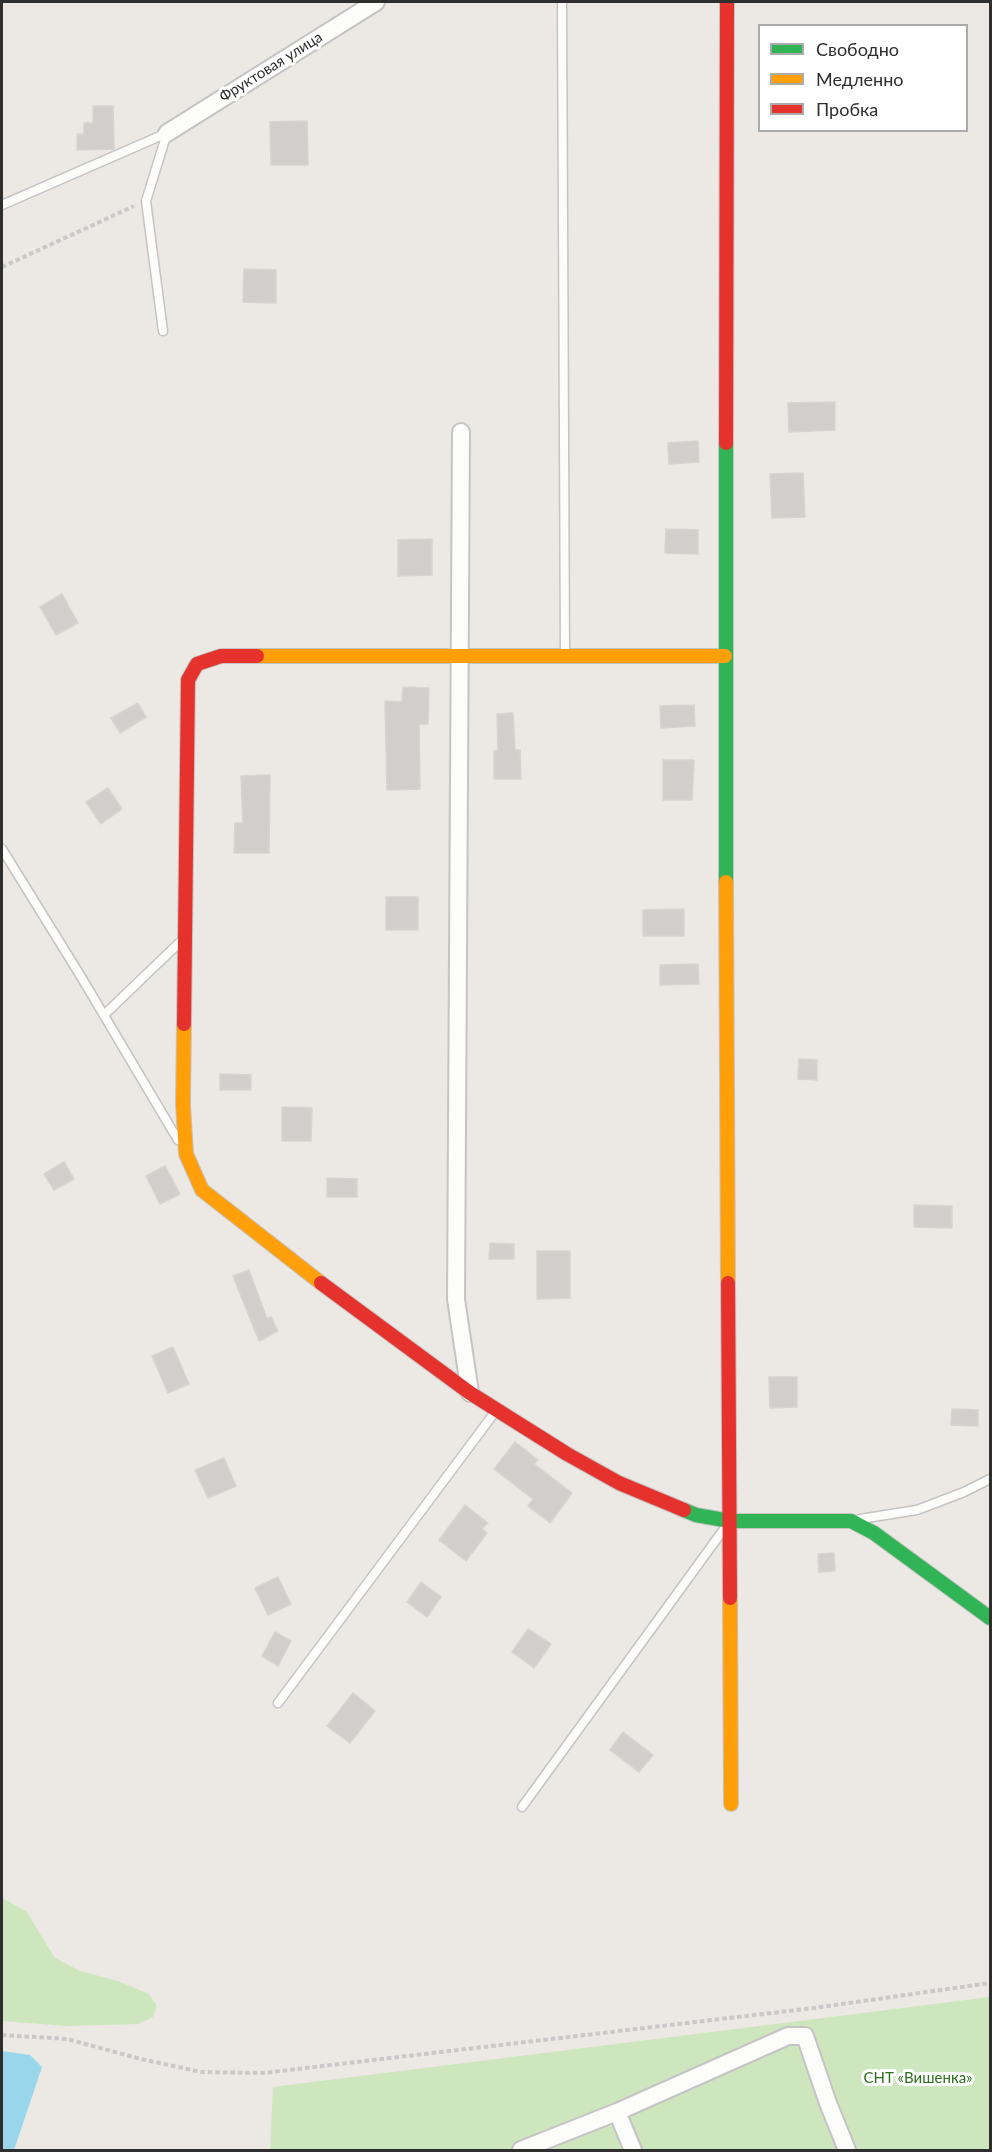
<!DOCTYPE html>
<meta charset="utf-8">
<style>
body{margin:0}
#map{position:relative;width:992px;height:2152px;overflow:hidden;background:#ece8e4;font-family:Lato,sans-serif}
canvas{display:block}
.frame{position:absolute;inset:0;border:3px solid #2e2e2e;pointer-events:none}
.legend{position:absolute;left:758px;top:24px;width:210px;height:108px;box-sizing:border-box;background:#fff;border:2px solid #ababab;margin:0;padding:8px 10px;list-style:none;font-size:18px;color:#2e2e2e}
.legend li{display:flex;align-items:center;gap:12px;height:30px}
.legend b{width:30px;border:2px solid #ababab}
</style>
<div id="map">
<canvas width="992" height="2152"></canvas>
<div class="frame"></div>
<ul class="legend">
<li><b style="height:8px;background:#30b455"></b>Свободно</li>
<li><b style="height:8px;background:#ff9f0a"></b>Медленно</li>
<li><b style="height:8px;background:#e5322d"></b>Пробка</li>
</ul>
</div>
<script>
const ctx = document.querySelector('canvas').getContext('2d');
ctx.lineJoin = 'round';
function fillPath(path, color) {
  ctx.fillStyle = color;
  ctx.fill(path, 'evenodd');
}
function toPath(rows) {
  const path = new Path2D();
  for (const r of rows) {
    path.moveTo(r[0], r[1]);
    for (let i = 2; i < r.length; i += 2) path.lineTo(r[i], r[i + 1]);
  }
  return path;
}
function stroke(path, color, width, dash) {
  ctx.strokeStyle = color;
  ctx.lineWidth = width;
  ctx.lineCap = dash ? 'butt' : 'round';
  ctx.setLineDash(dash || []);
  ctx.stroke(path);
}
function label(font, color, halo, rows, align = 'center') {
  ctx.font = font + ' Lato,sans-serif';
  ctx.lineWidth = 6;
  ctx.setLineDash([]);
  ctx.textBaseline = 'middle';
  ctx.strokeStyle = halo;
  ctx.fillStyle = color;
  for (const [text, x, y, turn = 0] of rows) {
    ctx.save();
    ctx.translate(x, y);
    ctx.rotate((+turn || 0) * Math.PI / 180);
    ctx.textAlign = isNaN(turn) ? turn : align;
    if (halo) ctx.strokeText(text, 0, 0);
    ctx.fillText(text, 0, 0);
    ctx.restore();
  }
}
fillPath(toPath([
 [2,1898,26,1911,55,1958,80,1971,118,1981,149,1994,157,2006,153,2017,138,2024,66,2026,2,2021],
 [990,1997,990,2150,270,2150,273,2087]
]), '#cee6be');
fillPath(toPath([
 [2,2051,30,2055,42,2067,14,2150,2,2150]
]), '#99d6ec');
const building = toPath([
 [93,106,113,106,114,149,77,150,77,134,84,134,84,123,93,123,93,106],
 [307,121,308,165,271,165,270,122,307,121],
 [244,269,276,270,276,303,243,302,244,269],
 [835,402,835,430,789,432,788,403,835,402],
 [698,441,699,462,669,464,668,443,698,441],
 [803,473,805,517,772,518,770,474,803,473],
 [666,529,698,530,698,554,665,553,666,529],
 [432,539,432,575,398,576,398,540,432,539],
 [62,594,78,623,56,635,40,607,62,594],
 [403,687,429,688,428,724,419,724,420,789,387,790,385,701,402,702,403,687],
 [138,703,146,717,120,733,111,718,138,703],
 [694,705,695,726,661,728,660,706,694,705],
 [513,713,515,750,520,750,521,779,494,779,494,751,498,751,497,714,513,713],
 [663,760,694,760,692,800,663,800,663,760],
 [270,775,269,853,234,853,235,823,243,823,241,776,270,775],
 [108,788,122,809,101,824,86,802,108,788],
 [386,897,418,897,418,930,386,930,386,897],
 [684,909,684,936,643,936,643,910,684,909],
 [698,964,699,984,660,985,660,965,698,964],
 [799,1059,817,1060,817,1080,798,1079,799,1059],
 [220,1074,251,1075,251,1090,220,1090,220,1074],
 [282,1107,312,1108,311,1141,282,1141,282,1107],
 [64,1162,74,1179,54,1190,44,1174,64,1162],
 [165,1166,180,1194,160,1204,146,1176,165,1166],
 [327,1178,357,1179,357,1197,327,1197,327,1178],
 [914,1205,952,1206,952,1228,914,1227,914,1205],
 [490,1243,514,1244,514,1259,489,1259,490,1243],
 [537,1251,570,1251,570,1298,537,1299,537,1251],
 [249,1270,267,1319,271,1317,278,1331,259,1341,233,1276,249,1270],
 [173,1347,189,1384,168,1393,152,1356,173,1347],
 [769,1377,797,1377,797,1407,770,1408,769,1377],
 [952,1409,978,1410,978,1426,951,1425,952,1409],
 [515,1442,538,1460,534,1464,572,1493,550,1523,528,1506,533,1499,494,1469,515,1442],
 [224,1458,236,1486,208,1498,195,1470,224,1458],
 [465,1505,488,1523,482,1529,487,1533,466,1561,439,1540,465,1505],
 [834,1553,835,1571,819,1572,818,1554,834,1553],
 [278,1577,291,1604,268,1615,255,1588,278,1577],
 [421,1582,441,1597,427,1617,407,1602,421,1582],
 [528,1629,551,1644,534,1668,512,1652,528,1629],
 [275,1632,291,1641,278,1666,262,1656,275,1632],
 [353,1693,375,1711,350,1743,327,1726,353,1693],
 [623,1732,653,1755,639,1772,610,1750,623,1732]
]);
fillPath(building, '#d1cecb');
stroke(building, '#d7d4d0', 1.5);
const lane = toPath([
 [562,2,565,655],
 [2,205,167,133],
 [163,331,146,201,167,133],
 [2,849,80,975,178,1140],
 [104,1015,179,943],
 [860,1519,917,1510,964,1492,990,1479],
 [278,1703,495,1412],
 [522,1807,724,1529]
]);
const street = toPath([
 [167,133,376,2],
 [461,432,456,1299,470,1393],
 [617,2112,633,2150],
 [521,2150,617,2112,788,2036,805,2036,828,2103,847,2150]
]);
const fast = toPath([
 [726,443,726,882],
 [684,1510,696,1515,730,1521,851,1521,874,1533,990,1618]
]);
const slow = toPath([
 [257,656,725,656],
 [726,882,728,1283],
 [184,1024,183,1104,186,1154,202,1190,321,1283],
 [730,1598,731,1804]
]);
const jam = toPath([
 [726,443,727,2],
 [184,1024,188,680,197,664,221,656,257,656],
 [321,1283,470,1393,567,1454,619,1483,684,1510],
 [728,1283,730,1598]
]);
stroke(lane, '#c5c4c5', 11);
stroke(street, '#c5c4c5', 20);
stroke(fast, '#c5c4c5', 16);
stroke(slow, '#c5c4c5', 16);
stroke(jam, '#c5c4c5', 16);
stroke(toPath([
 [2,267,134,206],
 [2,2035,67,2039,141,2059,201,2072,263,2073,814,2008,990,1983]
]), '#c9c9c8', 4, [4.5, 3]);
stroke(lane, '#fcfcfb', 8);
stroke(street, '#fcfcfb', 16);
stroke(fast, '#30b455', 14);
stroke(slow, '#ff9f0a', 14);
stroke(jam, '#e5322d', 14);
label('15px', '#2e2e2e', '#fff', [
 ["Фруктовая улица",271,67,-32]
]);
label('15px', '#2c6e1b', '#fff', [
 ["СНТ «Вишенка»",918,2078]
]);
</script>
